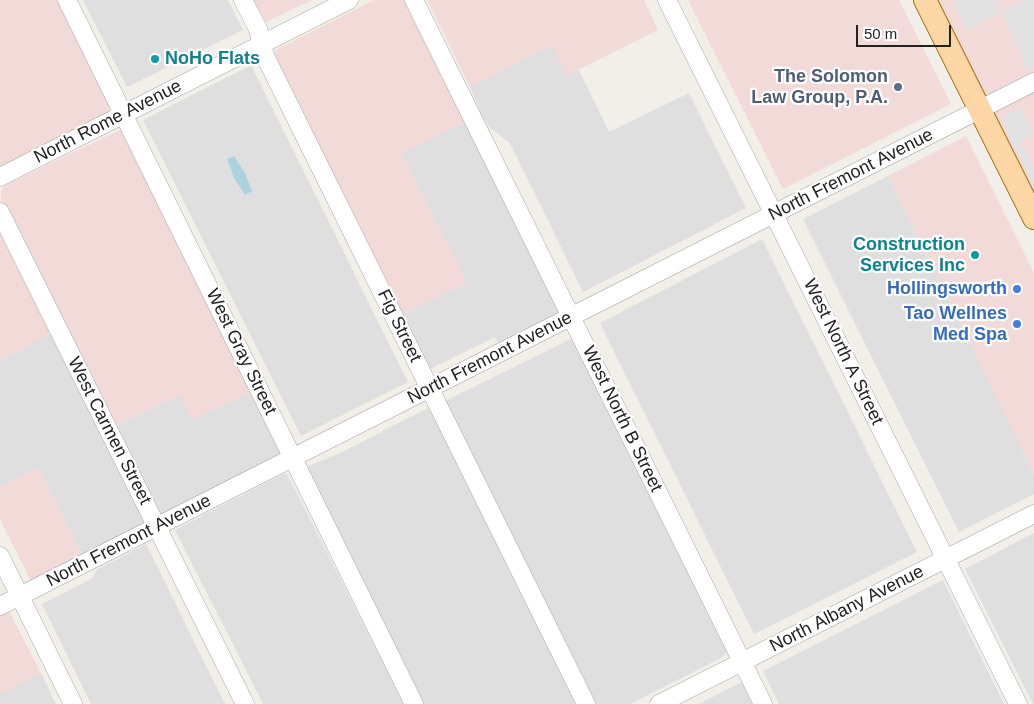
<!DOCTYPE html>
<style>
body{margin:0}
#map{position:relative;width:1034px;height:704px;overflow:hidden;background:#f2efe9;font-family:Arial,sans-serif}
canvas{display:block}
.scale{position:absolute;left:856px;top:25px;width:95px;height:22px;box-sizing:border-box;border:2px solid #222;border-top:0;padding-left:6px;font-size:15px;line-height:18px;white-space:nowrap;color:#222;-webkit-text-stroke:4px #fff;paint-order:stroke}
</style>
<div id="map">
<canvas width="1034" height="704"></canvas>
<div class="scale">50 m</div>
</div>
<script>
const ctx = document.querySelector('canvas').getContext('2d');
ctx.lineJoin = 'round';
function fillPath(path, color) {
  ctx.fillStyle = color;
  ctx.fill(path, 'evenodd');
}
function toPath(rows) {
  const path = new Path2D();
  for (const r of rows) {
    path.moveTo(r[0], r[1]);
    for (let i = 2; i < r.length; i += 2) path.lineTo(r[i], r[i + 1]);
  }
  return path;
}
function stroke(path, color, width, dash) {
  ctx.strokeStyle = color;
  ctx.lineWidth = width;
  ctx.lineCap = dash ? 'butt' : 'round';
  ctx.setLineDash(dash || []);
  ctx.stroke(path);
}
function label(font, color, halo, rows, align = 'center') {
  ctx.font = font + ' Arial,sans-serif';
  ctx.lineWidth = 4.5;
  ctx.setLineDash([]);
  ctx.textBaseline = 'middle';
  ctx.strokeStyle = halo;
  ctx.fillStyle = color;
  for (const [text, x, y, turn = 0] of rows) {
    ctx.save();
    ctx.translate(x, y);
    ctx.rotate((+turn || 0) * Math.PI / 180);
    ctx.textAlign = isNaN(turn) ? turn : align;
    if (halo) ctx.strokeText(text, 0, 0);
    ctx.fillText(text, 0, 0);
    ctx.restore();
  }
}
fillPath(toPath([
 [83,0,228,0,243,30,127,87],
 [552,45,566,75,579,70,609,132,689,93,746,208,583,292,510,143,491,129,481,114,470,87],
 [251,65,408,382,301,436,143,120],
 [465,122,559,313,557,317,499,345,495,337,428,370,399,316,466,282,401,154],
 [888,176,1034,474,1034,494,959,532,803,219],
 [762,239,917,552,754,634,600,323],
 [53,332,147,523,83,557,38,468,0,487,0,359],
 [573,338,728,651,721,658,630,704,594,704,443,402],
 [253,391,281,451,280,455,162,518,112,427,180,395],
 [432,406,579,704,421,704,306,467,340,453],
 [283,474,287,474,404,704,263,704,175,530],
 [1034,533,1034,704,1033,704,965,569],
 [146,544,225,704,91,704,42,604,91,579,98,569],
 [943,580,1004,704,779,704,763,671],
 [41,673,56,704,0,704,0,694],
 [742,682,753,704,699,704]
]), '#e0dfdf');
fillPath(toPath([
 [0,0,60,0,111,103,109,110,102,115,0,167],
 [253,0,312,0,266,22],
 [374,0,405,0,465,122,401,154,467,283,399,316,274,55,276,50],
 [427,0,644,0,658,30,566,76,552,45,470,87],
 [688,0,899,0,951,104,783,189],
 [933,0,1034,0,1034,74,984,101],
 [1034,82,1034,218,980,110],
 [120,130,126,131,253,391,192,420,180,395,112,427,1,200,1,192,4,186],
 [966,136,1034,273,1034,474,888,176],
 [0,225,53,332,0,359],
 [38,468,83,557,32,583,0,519,0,487],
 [8,609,41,673,0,694,0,613]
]), '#f2dad9');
fillPath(toPath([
 [952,0,996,0,1002,11,1023,0,1034,0,1034,67,1028,70,1002,12,967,30],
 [1019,107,1033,134,1020,142,1034,169,1034,186,1000,118]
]), '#e2e2e2');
fillPath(toPath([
 [234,156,245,173,252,191,245,195,234,178,227,159]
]), '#aad3df');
const minor = toPath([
 [67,0,414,704],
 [243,0,258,29,265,56,586,704],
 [414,0,763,704],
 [667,0,1018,704],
 [0,177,349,0],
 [0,212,245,704],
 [0,556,73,704],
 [0,606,1034,82],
 [659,704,1034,514]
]);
const major = toPath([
 [925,0,1034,218]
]);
stroke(minor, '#a9a9a9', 19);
stroke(major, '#a06b00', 24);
stroke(minor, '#fff', 18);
stroke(major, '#fcd6a4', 22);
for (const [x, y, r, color] of [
 [155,59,5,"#0f9aa8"],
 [898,87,5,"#5c6f8a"],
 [975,255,5,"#0f9aa8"],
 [1017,289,5,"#3f7fe0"],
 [1017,324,5,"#3f7fe0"]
]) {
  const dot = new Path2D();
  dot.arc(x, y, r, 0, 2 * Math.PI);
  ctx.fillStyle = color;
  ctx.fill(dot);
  stroke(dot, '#fff', 2);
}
label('bold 18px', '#0d838f', '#fff', [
 ["NoHo Flats",165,59],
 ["Construction",965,245,"right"],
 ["Services Inc",965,266,"right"]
], 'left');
label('bold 18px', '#4e5e75', '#fff', [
 ["The Solomon",888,77],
 ["Law Group, P.A.",888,98]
], 'right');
label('18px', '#222', '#fff', [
 ["North Rome Avenue",108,122,-27],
 ["North Fremont Avenue",851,175,-27],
 ["Fig Street",399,326,64],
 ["West Gray Street",241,352,64],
 ["West North A Street",843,352,64],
 ["North Fremont Avenue",490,358,-27],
 ["West North B Street",622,419,64],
 ["West Carmen Street",109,431,63],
 ["North Fremont Avenue",129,541,-27],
 ["North Albany Avenue",847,609,-27]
]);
label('bold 18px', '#366cbe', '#fff', [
 ["Hollingsworth",1007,289],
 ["Tao Wellnes",1007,314],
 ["Med Spa",1007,335]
], 'right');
</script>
